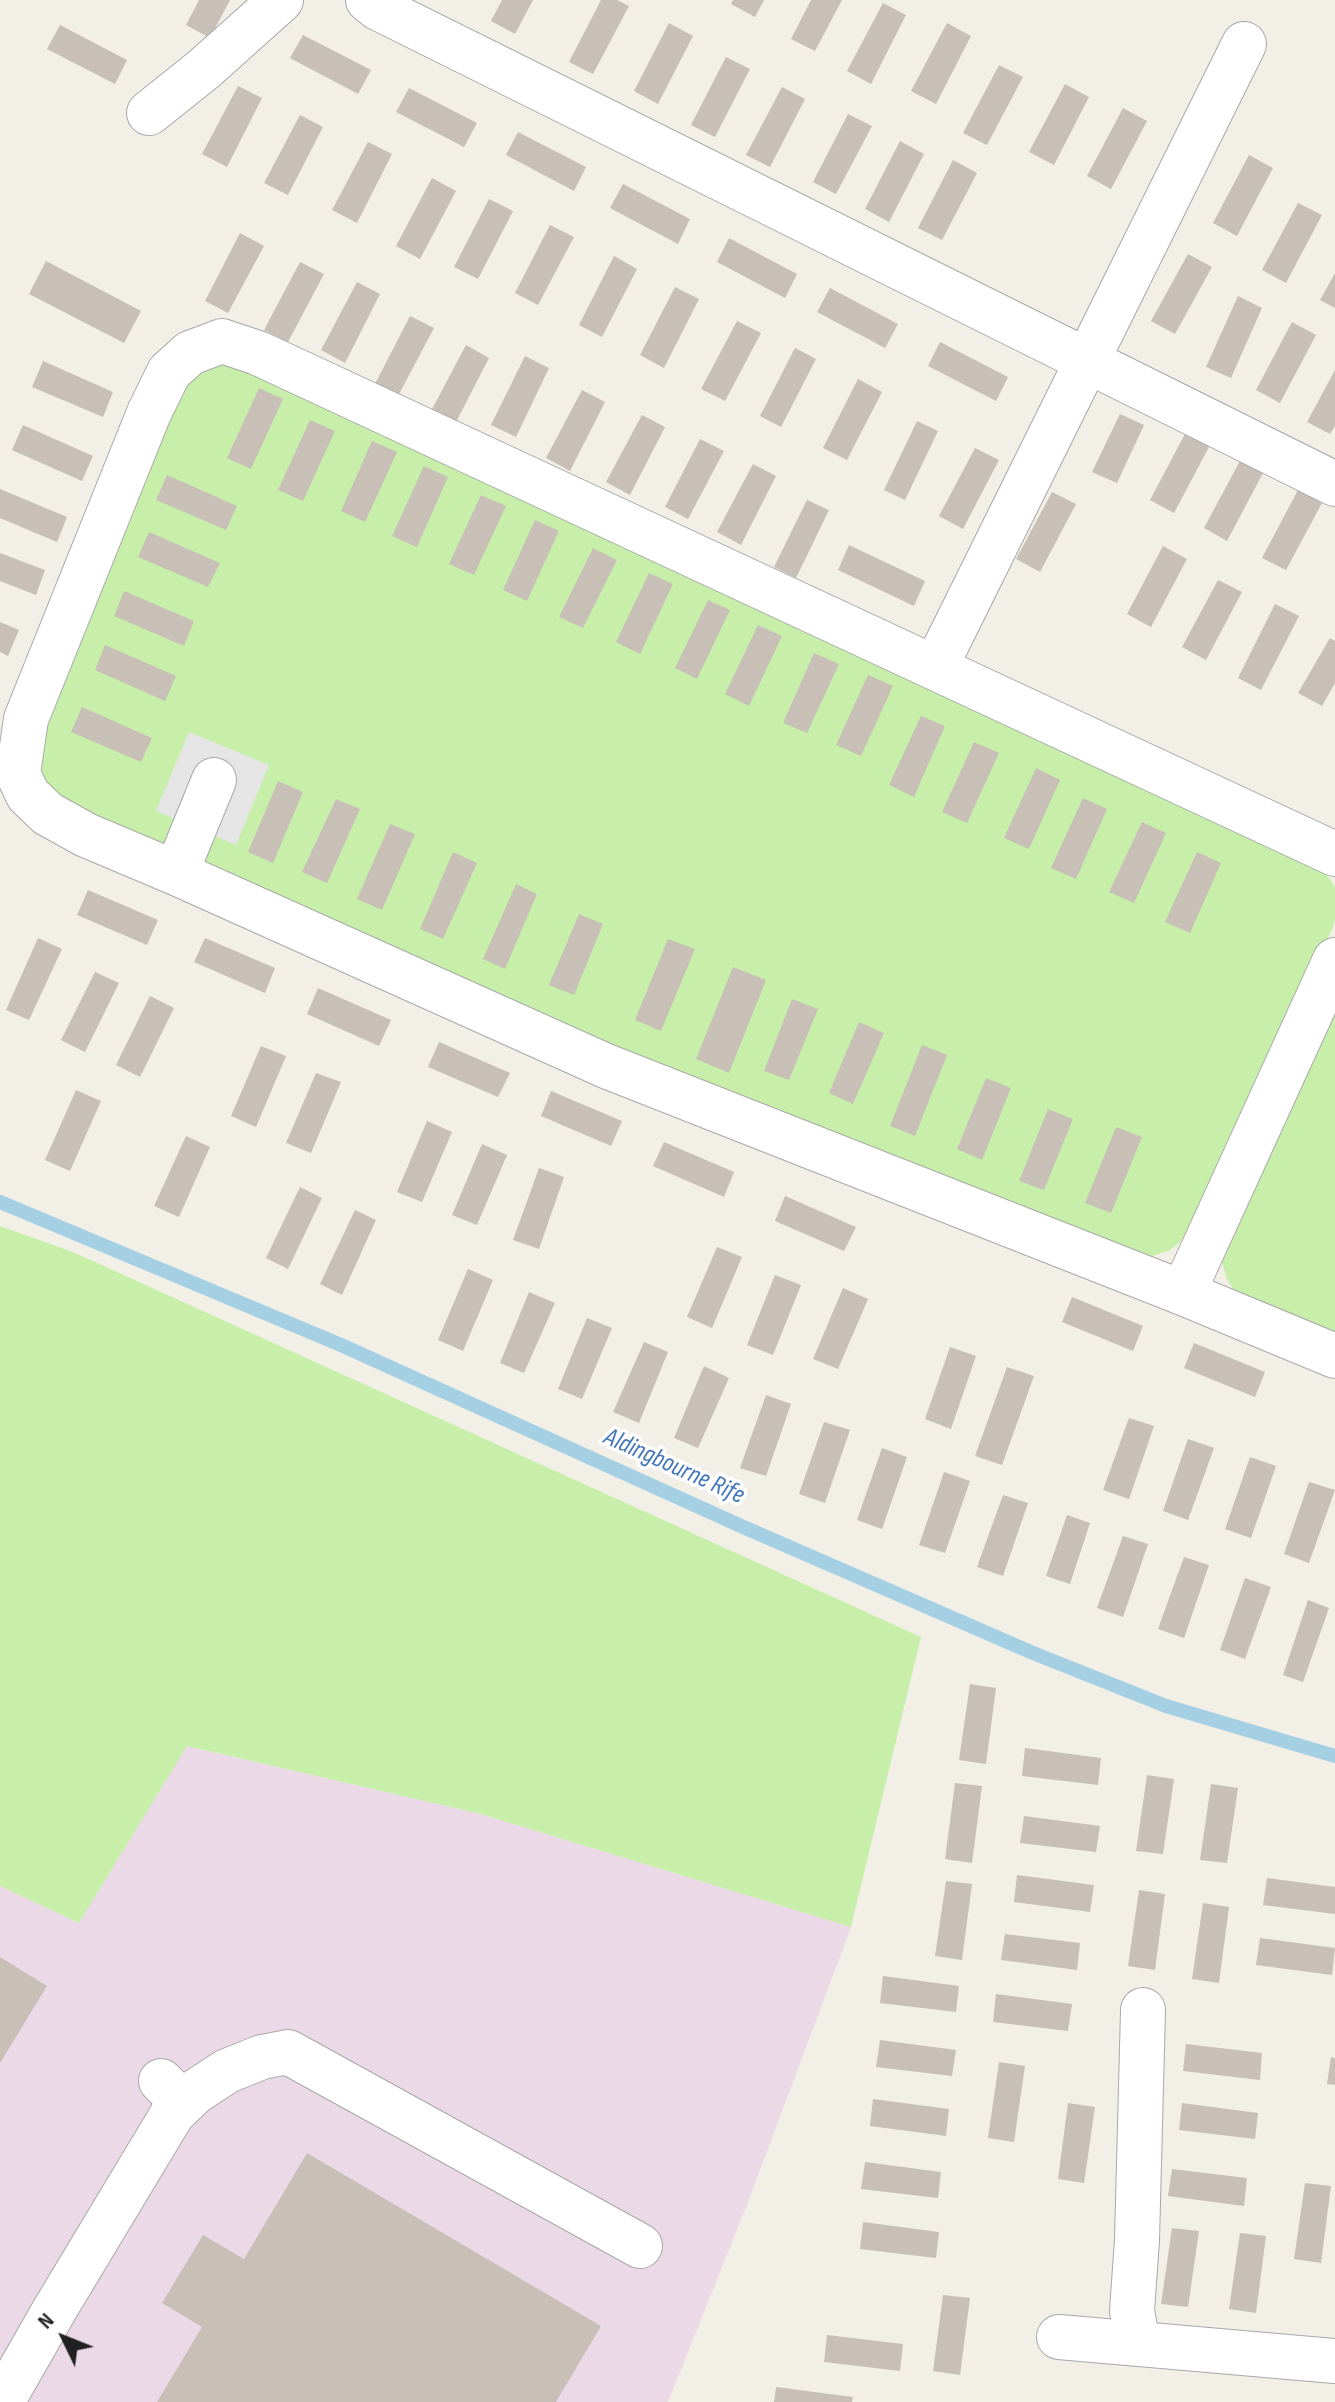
<!DOCTYPE html>
<style>
body{margin:0}
#map{position:relative;width:1335px;height:2402px;overflow:hidden;background:#f2efe7;font-family:"Sofia Sans Condensed",sans-serif}
canvas{display:block}
.north{position:absolute;left:24px;top:2298px;width:80px;height:80px;-webkit-text-stroke:6px #fff;paint-order:stroke;rotate:313deg;font-size:22px;font-weight:700;line-height:32px;text-align:center;color:#212121}
.north::after{content:'';display:block;margin:auto;width:28px;height:36px;background:#212121;clip-path:polygon(50% 0,100% 100%,50% 72%,0 100%)}
</style>
<div id="map">
<canvas width="1335" height="2402"></canvas>
<div class="north">N</div>
</div>
<script>
const ctx = document.querySelector('canvas').getContext('2d');
ctx.lineJoin = 'round';
function fillPath(path, color) {
  ctx.fillStyle = color;
  ctx.fill(path, 'evenodd');
}
function toPath(rows) {
  const path = new Path2D();
  for (const r of rows) {
    path.moveTo(r[0], r[1]);
    for (let i = 2; i < r.length; i += 2) path.lineTo(r[i], r[i + 1]);
  }
  return path;
}
function stroke(path, color, width, dash) {
  ctx.strokeStyle = color;
  ctx.lineWidth = width;
  ctx.lineCap = dash ? 'butt' : 'round';
  ctx.setLineDash(dash || []);
  ctx.stroke(path);
}
function label(font, color, halo, rows, align = 'center') {
  ctx.font = font + ' "Sofia Sans Condensed",sans-serif';
  ctx.lineWidth = 7;
  ctx.setLineDash([]);
  ctx.textBaseline = 'middle';
  ctx.strokeStyle = halo;
  ctx.fillStyle = color;
  for (const [text, x, y, turn = 0] of rows) {
    ctx.save();
    ctx.translate(x, y);
    ctx.rotate((+turn || 0) * Math.PI / 180);
    ctx.textAlign = isNaN(turn) ? turn : align;
    if (halo) ctx.strokeText(text, 0, 0);
    ctx.fillText(text, 0, 0);
    ctx.restore();
  }
}
fillPath(toPath([
 [186,1746,481,1814,851,1927,746,2207,668,2402,0,2402,0,1886,79,1923]
]), '#ecd9e7');
fillPath(toPath([
 [238,362,1322,868,1335,887,1335,920,1333,927,1199,1213,1189,1231,1178,1244,1168,1251,1146,1258,596,1043,73,815,36,771,33,755,156,428,200,367],
 [1335,997,1335,1343,1237,1296,1226,1277,1220,1254],
 [0,1226,73,1252,921,1637,851,1927,481,1814,187,1746,79,1923,0,1886]
]), '#c7efaa');
fillPath(toPath([
 [189,732,269,765,236,845,156,811]
]), '#e5e5e5');
stroke(toPath([
 [0,1202,341,1345,741,1526,1033,1653,1166,1706,1335,1756]
]), '#a5d0e3', 14);
fillPath(toPath([
 [199,0,230,0,210,38,186,25],
 [502,0,533,0,515,34,491,21],
 [601,0,617,0,629,6,593,74,569,62],
 [733,0,764,0,755,17,731,4],
 [811,0,842,0,815,51,791,39],
 [883,3,906,15,871,84,847,71],
 [669,23,693,36,658,104,634,91],
 [947,23,971,36,936,104,911,91],
 [60,25,127,60,115,84,47,49],
 [303,35,371,70,358,94,290,58],
 [726,57,750,69,715,137,691,125],
 [999,65,1023,77,987,145,963,133],
 [1065,84,1089,97,1054,165,1029,152],
 [238,86,262,98,227,167,202,154],
 [782,87,805,99,770,167,746,155],
 [409,88,477,123,464,147,396,112],
 [1123,108,1147,121,1111,189,1087,176],
 [848,114,872,126,836,194,813,182],
 [300,115,323,127,288,195,264,183],
 [518,132,586,167,574,191,506,155],
 [900,141,924,154,889,222,865,209],
 [368,142,392,154,357,223,332,210],
 [1249,155,1273,168,1237,236,1213,223],
 [953,160,977,173,942,240,918,228],
 [432,178,456,191,420,259,396,246],
 [623,184,690,219,678,244,610,208],
 [489,199,513,211,478,279,454,267],
 [1298,203,1322,215,1286,283,1262,270],
 [550,225,574,237,538,305,515,293],
 [240,233,264,246,228,313,205,301],
 [729,238,797,274,785,298,717,262],
 [1188,254,1212,267,1175,334,1151,321],
 [614,256,637,269,602,337,579,325],
 [46,261,141,311,124,343,29,294],
 [300,262,324,274,288,342,264,330],
 [1335,273,1335,308,1320,300],
 [357,282,380,294,345,363,321,350],
 [675,287,699,299,664,368,640,355],
 [830,288,898,324,885,348,817,312],
 [1238,296,1262,308,1231,378,1206,367],
 [410,316,434,328,398,396,375,384],
 [737,321,761,333,725,401,701,389],
 [1292,322,1316,335,1280,403,1256,390],
 [940,342,1008,377,996,401,928,366],
 [466,345,489,358,454,426,430,413],
 [795,348,816,359,781,427,760,416],
 [525,356,549,368,516,437,491,425],
 [43,361,113,392,103,417,32,387],
 [1335,370,1335,426,1330,434,1307,422],
 [858,379,882,392,847,460,823,448],
 [259,388,283,399,251,469,227,458],
 [582,390,605,402,570,471,546,458],
 [1120,414,1144,425,1117,483,1092,472],
 [642,415,665,427,630,495,606,482],
 [310,420,335,431,303,501,278,490],
 [917,421,938,431,905,500,884,490],
 [23,425,93,456,82,481,12,450],
 [1186,432,1210,445,1174,513,1150,500],
 [700,439,724,451,688,519,665,507],
 [372,441,397,452,365,522,341,511],
 [975,448,999,460,963,529,939,516],
 [1240,461,1263,473,1227,541,1204,528],
 [753,464,776,476,741,545,717,532],
 [424,466,448,477,417,547,392,536],
 [167,475,237,506,226,530,156,500],
 [0,489,67,517,57,542,0,518],
 [1298,490,1322,503,1286,570,1262,558],
 [1052,492,1076,504,1040,572,1016,559],
 [481,495,506,506,474,575,449,564],
 [807,500,829,510,796,578,774,567],
 [535,520,559,531,527,601,503,590],
 [149,532,220,563,208,587,138,557],
 [849,545,925,581,914,606,838,570],
 [1163,546,1187,559,1151,627,1127,614],
 [593,548,617,560,583,628,559,617],
 [0,553,45,570,36,595,0,581],
 [649,573,673,584,640,654,616,642],
 [1218,580,1242,592,1206,660,1182,647],
 [124,591,194,621,184,646,114,616],
 [708,600,730,610,697,679,675,668],
 [1275,604,1299,616,1261,690,1238,678],
 [0,622,19,630,8,656,0,652],
 [758,625,782,636,749,706,725,694],
 [1330,638,1335,641,1335,683,1322,706,1298,693],
 [105,645,176,676,165,701,95,670],
 [814,653,839,664,807,733,783,723],
 [868,675,893,686,861,756,836,745],
 [82,707,152,738,141,762,71,732],
 [921,716,945,726,914,797,889,785],
 [974,742,999,753,967,823,942,812],
 [1036,768,1060,780,1029,849,1004,838],
 [278,781,303,792,273,863,248,852],
 [1083,798,1107,809,1076,879,1051,868],
 [336,799,360,809,327,883,302,872],
 [1142,822,1166,833,1134,903,1109,892],
 [390,824,415,834,382,910,357,899],
 [453,852,477,863,443,939,420,929],
 [1197,852,1221,863,1190,933,1165,922],
 [516,884,537,894,505,969,483,959],
 [88,890,158,920,147,945,77,915],
 [579,914,603,924,574,995,549,985],
 [38,938,62,949,29,1020,6,1010],
 [205,938,275,968,265,993,194,962],
 [668,939,695,949,661,1031,635,1020],
 [733,967,766,980,729,1073,696,1059],
 [95,972,119,983,85,1052,61,1040],
 [318,988,391,1020,379,1046,307,1014],
 [150,996,174,1008,140,1077,116,1065],
 [792,999,818,1009,789,1080,764,1071],
 [859,1022,884,1033,853,1104,829,1093],
 [439,1042,510,1073,498,1097,428,1067],
 [922,1045,947,1055,915,1136,890,1126],
 [261,1046,286,1056,256,1127,231,1116],
 [316,1073,341,1082,311,1153,286,1143],
 [986,1078,1011,1088,982,1160,957,1149],
 [76,1090,101,1101,70,1171,45,1160],
 [551,1091,622,1121,611,1146,541,1116],
 [1048,1109,1073,1119,1044,1190,1019,1181],
 [427,1121,452,1132,422,1202,397,1192],
 [1116,1127,1142,1137,1111,1213,1085,1203],
 [186,1136,210,1147,179,1217,154,1206],
 [664,1142,734,1172,724,1197,653,1166],
 [482,1144,507,1155,477,1225,452,1215],
 [539,1168,564,1177,539,1249,513,1240],
 [300,1187,322,1198,288,1269,266,1258],
 [785,1196,856,1227,844,1251,775,1221],
 [355,1210,376,1220,342,1295,320,1284],
 [717,1247,742,1257,712,1328,687,1317],
 [468,1269,493,1280,463,1351,438,1340],
 [775,1275,801,1285,773,1355,747,1345],
 [843,1288,868,1299,838,1369,813,1359],
 [529,1292,555,1303,524,1373,500,1363],
 [1072,1297,1143,1326,1133,1351,1062,1322],
 [587,1318,612,1328,582,1399,558,1389],
 [644,1342,668,1352,639,1423,613,1412],
 [1194,1343,1265,1372,1255,1397,1184,1368],
 [950,1347,976,1356,951,1429,925,1419],
 [704,1366,729,1378,698,1448,674,1438],
 [1007,1367,1034,1376,1002,1465,975,1456],
 [766,1395,791,1404,766,1476,740,1468],
 [1129,1418,1154,1426,1129,1499,1103,1490],
 [824,1422,850,1430,825,1503,799,1494],
 [1188,1439,1214,1448,1188,1520,1163,1511],
 [882,1448,907,1457,882,1529,857,1520],
 [1250,1457,1276,1466,1251,1538,1225,1529],
 [944,1472,970,1481,945,1553,919,1545],
 [1309,1482,1335,1490,1309,1563,1284,1554],
 [1003,1495,1028,1503,1003,1576,977,1567],
 [1067,1515,1090,1523,1070,1584,1046,1576],
 [1123,1536,1148,1544,1123,1617,1097,1608],
 [1184,1557,1209,1565,1184,1638,1158,1629],
 [1245,1578,1271,1587,1245,1659,1220,1650],
 [1308,1600,1329,1608,1303,1682,1283,1675],
 [970,1684,996,1688,986,1764,959,1760],
 [1025,1748,1101,1758,1098,1785,1022,1776],
 [1147,1775,1174,1779,1163,1854,1136,1851],
 [955,1783,982,1786,972,1863,945,1859],
 [1211,1784,1238,1788,1227,1863,1200,1860],
 [1024,1816,1100,1826,1096,1852,1020,1843],
 [1017,1875,1094,1885,1090,1912,1014,1902],
 [1267,1878,1335,1887,1335,1914,1263,1905],
 [946,1881,972,1884,962,1960,935,1956],
 [1139,1890,1165,1894,1155,1970,1128,1966],
 [1203,1903,1229,1907,1219,1983,1192,1979],
 [1005,1934,1080,1943,1077,1970,1001,1960],
 [1260,1938,1335,1948,1332,1975,1256,1965],
 [0,1957,47,1986,0,2063],
 [883,1976,959,1986,956,2012,880,2003],
 [996,1994,1072,2004,1068,2031,993,2022],
 [880,2040,956,2050,952,2076,876,2067],
 [1186,2044,1262,2053,1260,2080,1183,2071],
 [1331,2057,1335,2058,1335,2085,1327,2084],
 [999,2062,1025,2066,1014,2142,988,2138],
 [873,2099,949,2109,946,2136,870,2126],
 [1068,2103,1095,2107,1084,2183,1058,2179],
 [1182,2103,1258,2113,1255,2139,1179,2130],
 [307,2153,601,2326,556,2402,157,2402,202,2327,162,2303,203,2235,244,2259],
 [865,2162,941,2172,938,2198,861,2189],
 [1172,2169,1247,2178,1244,2206,1168,2196],
 [1305,2183,1331,2186,1321,2263,1294,2259],
 [863,2222,939,2232,936,2258,860,2249],
 [1172,2228,1199,2231,1188,2307,1161,2304],
 [1240,2233,1266,2236,1256,2313,1229,2309],
 [943,2295,970,2298,960,2375,933,2371],
 [827,2335,903,2344,900,2371,824,2362],
 [776,2387,853,2397,852,2402,774,2402]
]), '#c8bfb6');
const minor = toPath([
 [368,0,378,8,1335,484],
 [149,113,204,69,281,0],
 [935,668,1244,44],
 [1335,854,258,353,222,341,190,353,169,372,149,413,26,719,18,774,28,795,48,814,86,835,176,873,606,1066,1183,1293,1335,1356],
 [176,873,214,780],
 [1183,1293,1335,960],
 [173,2113,195,2092,227,2071,262,2057,288,2052,640,2246],
 [1059,2337,1335,2361],
 [1138,2344,1132,2311,1137,2240,1143,2010],
 [0,2401,2,2402,55,2309,173,2113,175,2101,171,2091,161,2081]
]);
stroke(minor, '#a8a8a8', 46);
stroke(minor, '#fff', 44);
label('italic 26px', '#4476ba', '#fff', [
 ["Aldingbourne Rife",674,1467,24]
]);
</script>
